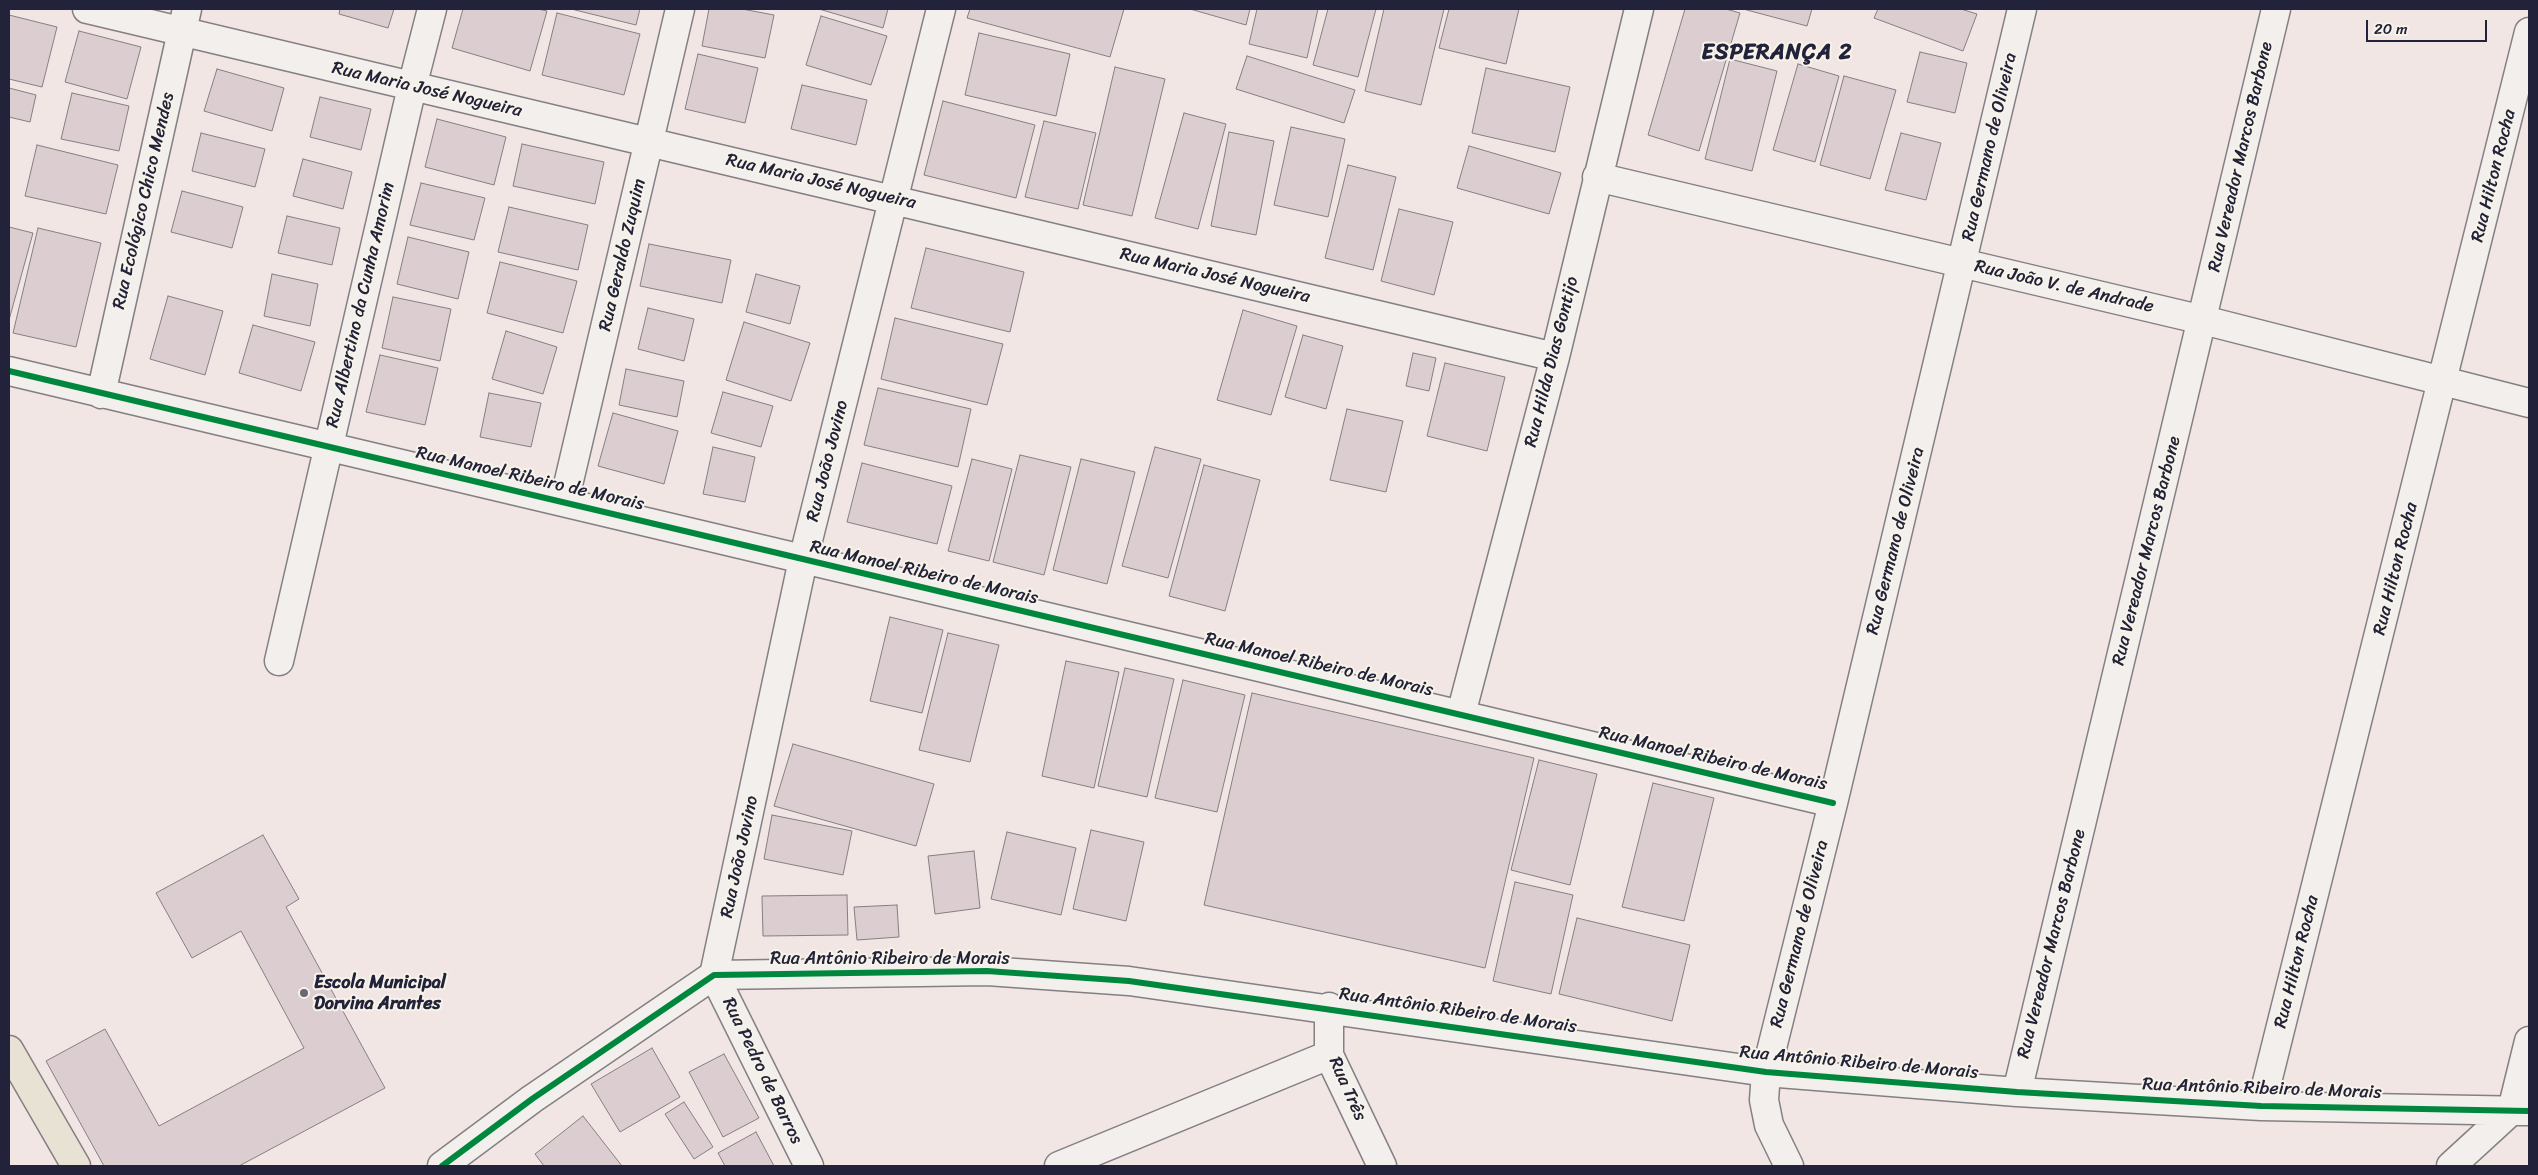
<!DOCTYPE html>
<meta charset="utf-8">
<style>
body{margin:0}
#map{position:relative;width:2538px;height:1175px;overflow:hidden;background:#f1e6e4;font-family:Sriracha,sans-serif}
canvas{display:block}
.frame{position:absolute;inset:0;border:10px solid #22223b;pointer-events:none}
.scale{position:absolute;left:2366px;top:20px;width:121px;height:22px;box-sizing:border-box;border:2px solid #22223b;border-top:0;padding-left:6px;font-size:15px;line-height:18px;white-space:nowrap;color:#22223b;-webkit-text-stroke:4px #f7f3e8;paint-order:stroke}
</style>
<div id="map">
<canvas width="2538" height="1175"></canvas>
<div class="frame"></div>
<div class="scale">20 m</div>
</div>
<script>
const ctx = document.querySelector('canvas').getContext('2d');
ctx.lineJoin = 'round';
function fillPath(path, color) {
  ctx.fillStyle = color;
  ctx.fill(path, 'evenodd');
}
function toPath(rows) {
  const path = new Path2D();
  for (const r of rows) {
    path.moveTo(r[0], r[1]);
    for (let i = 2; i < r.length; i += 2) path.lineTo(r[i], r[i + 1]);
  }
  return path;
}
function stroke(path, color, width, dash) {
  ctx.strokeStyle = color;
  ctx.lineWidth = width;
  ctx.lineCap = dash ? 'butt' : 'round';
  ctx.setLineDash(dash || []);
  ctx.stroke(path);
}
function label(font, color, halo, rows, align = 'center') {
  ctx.font = font + ' Sriracha,sans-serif';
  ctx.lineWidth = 4;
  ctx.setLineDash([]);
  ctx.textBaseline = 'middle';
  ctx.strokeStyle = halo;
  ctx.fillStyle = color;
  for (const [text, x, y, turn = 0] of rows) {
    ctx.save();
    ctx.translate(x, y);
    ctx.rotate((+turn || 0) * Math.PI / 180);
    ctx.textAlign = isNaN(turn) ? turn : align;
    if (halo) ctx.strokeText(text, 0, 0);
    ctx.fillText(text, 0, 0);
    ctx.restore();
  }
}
const building = toPath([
 [340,9,394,9,388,28,339,14,340,9],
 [463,9,538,9,547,11,530,71,452,48,463,9],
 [571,9,640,9,636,25,571,9],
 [709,9,742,9,774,15,765,58,702,46,709,9],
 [819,9,888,9,883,28,819,9],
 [970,9,1124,9,1110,57,967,18,970,9],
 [1190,9,1250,9,1246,25,1190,9],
 [1257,9,1318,9,1307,58,1249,44,1257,9],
 [1328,9,1376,9,1358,77,1313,65,1328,9],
 [1384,9,1444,9,1421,105,1365,91,1384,9],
 [1449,9,1519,9,1506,64,1439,48,1449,9],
 [1685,9,1726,9,1740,13,1699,151,1648,135,1685,9],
 [1743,9,1812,9,1807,26,1743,9],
 [1878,9,1961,9,1977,14,1963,51,1874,18,1878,9],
 [557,13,640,34,624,95,542,75,557,13],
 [9,15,57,27,42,87,9,79,9,15],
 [821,16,887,36,871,85,806,65,821,16],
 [79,31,141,47,127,99,65,82,79,31],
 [979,33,1070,54,1056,116,965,95,979,33],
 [1920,52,1967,63,1955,113,1907,102,1920,52],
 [698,54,758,68,745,123,685,109,698,54],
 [1247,56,1355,90,1344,123,1236,89,1247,56],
 [1730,59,1777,71,1752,171,1705,159,1730,59],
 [1798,64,1839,76,1815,162,1773,150,1798,64],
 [1115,67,1165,79,1132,216,1083,205,1115,67],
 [1486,68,1570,87,1555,152,1472,133,1486,68],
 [217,69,284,88,272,131,204,111,217,69],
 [1844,76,1896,90,1870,179,1820,165,1844,76],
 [802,85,867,100,856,145,791,129,802,85],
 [9,88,36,95,30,122,9,117,9,88],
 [72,93,129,106,119,151,61,139,72,93],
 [320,97,371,109,361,150,310,137,320,97],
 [943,101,1035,125,1016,198,924,175,943,101],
 [1184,113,1226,124,1198,229,1155,218,1184,113],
 [437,119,506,137,494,185,425,167,437,119],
 [1044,121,1096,133,1078,209,1025,197,1044,121],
 [1291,127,1345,139,1328,217,1274,205,1291,127],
 [1229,132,1274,141,1256,235,1211,226,1229,132],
 [201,133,265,149,255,187,192,171,201,133],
 [1901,133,1941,143,1926,200,1885,190,1901,133],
 [522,144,604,162,595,204,513,186,522,144],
 [37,145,118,165,106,214,25,196,37,145],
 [1469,146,1561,173,1549,214,1457,188,1469,146],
 [303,159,352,172,343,209,293,196,303,159],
 [1348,165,1396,177,1373,270,1325,258,1348,165],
 [421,183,485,198,474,240,410,225,421,183],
 [182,191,243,207,232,248,171,232,182,191],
 [509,207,588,225,578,270,498,252,509,207],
 [1399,209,1453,222,1434,295,1381,281,1399,209],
 [287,216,340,228,332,265,278,253,287,216],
 [9,227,33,233,9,320,9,227],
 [38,228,101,243,76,347,13,333,38,228],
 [408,237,469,252,458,299,397,284,408,237],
 [649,244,731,260,722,303,640,286,649,244],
 [926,248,1024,272,1010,332,911,308,926,248],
 [500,262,577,281,563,333,487,313,500,262],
 [272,274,318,284,310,326,264,316,272,274],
 [756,274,800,286,790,324,746,312,756,274],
 [168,296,223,311,205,375,150,359,168,296],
 [393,297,451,309,440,361,382,348,393,297],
 [648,308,694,319,684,361,638,349,648,308],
 [1243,310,1297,326,1271,415,1217,400,1243,310],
 [895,318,1003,344,987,405,881,379,895,318],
 [744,322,810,343,791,401,726,380,744,322],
 [253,325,315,342,301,391,239,373,253,325],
 [506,331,557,347,543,394,492,379,506,331],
 [1303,335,1343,346,1326,409,1285,397,1303,335],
 [1413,353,1436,358,1429,391,1406,386,1413,353],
 [380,355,438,368,425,425,366,412,380,355],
 [1445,363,1505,377,1487,451,1427,436,1445,363],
 [626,369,684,381,677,417,619,405,626,369],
 [878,388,971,409,958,467,864,445,878,388],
 [723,392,773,406,761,447,711,433,723,392],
 [489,393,541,403,531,447,480,437,489,393],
 [1347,409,1403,421,1386,492,1330,480,1347,409],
 [613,413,678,431,664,484,598,466,613,413],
 [713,447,755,457,745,502,703,494,713,447],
 [1155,447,1201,459,1168,578,1122,566,1155,447],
 [1020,455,1071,467,1044,575,993,562,1020,455],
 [972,459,1012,469,989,561,948,551,972,459],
 [1081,459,1135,472,1107,584,1053,570,1081,459],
 [862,463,952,486,937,544,847,522,862,463],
 [1204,465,1260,480,1225,611,1169,596,1204,465],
 [890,617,943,630,922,713,870,701,890,617],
 [948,633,999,645,970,762,919,750,948,633],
 [1066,661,1119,672,1094,788,1042,776,1066,661],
 [1125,668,1174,679,1147,797,1098,786,1125,668],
 [1183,680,1245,695,1217,812,1155,798,1183,680],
 [1252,693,1534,758,1485,968,1204,905,1252,693],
 [793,744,934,784,916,846,774,806,793,744],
 [1539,760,1597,774,1570,885,1511,870,1539,760],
 [1653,783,1714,798,1684,921,1622,907,1653,783],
 [772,815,852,831,843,875,764,859,772,815],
 [1091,830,1144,842,1126,921,1073,909,1091,830],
 [1007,832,1076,848,1061,915,991,899,1007,832],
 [263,835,299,899,286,907,385,1088,239,1166,104,1166,46,1061,105,1029,159,1126,304,1048,241,931,192,958,156,893,263,835],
 [974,851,980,908,935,914,928,856,974,851],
 [1515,882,1573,895,1551,994,1493,981,1515,882],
 [847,895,848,935,763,936,762,896,847,895],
 [897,905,899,937,857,940,854,907,897,905],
 [1577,918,1690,945,1672,1021,1559,994,1577,918],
 [652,1048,680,1097,620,1132,591,1084,652,1048],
 [724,1054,759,1118,723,1137,689,1072,724,1054],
 [684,1102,713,1147,694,1159,665,1114,684,1102],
 [583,1116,622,1166,544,1166,535,1154,583,1116],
 [756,1132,774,1166,725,1166,718,1153,756,1132]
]);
fillPath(building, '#dccdd0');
stroke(building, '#847f83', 1);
const minor = toPath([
 [87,9,1555,357],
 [1597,177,2203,320,2529,403],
 [9,371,1833,803],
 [101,394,187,9],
 [564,502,680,9],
 [279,661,412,87,432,9],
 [1461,714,1555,357,1639,9],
 [1329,1007,1329,1055,1382,1166],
 [2017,1092,2276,9],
 [2261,1106,2529,32],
 [442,1166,532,1099,714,975,987,971,1129,981,1766,1072,2017,1092,2261,1106,2529,1111],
 [809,1166,714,975,803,560,941,9],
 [1059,1166,1329,1055],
 [1789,1166,1769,1125,1764,1100,1766,1072,1833,803,2022,9],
 [2451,1166,2512,1110,2529,1041]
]);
const major = toPath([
 [9,1050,76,1166]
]);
stroke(minor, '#847f83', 31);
stroke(major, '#847f83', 31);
stroke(minor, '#f2efec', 28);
stroke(major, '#e7e2d4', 28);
stroke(toPath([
 [9,371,1833,803],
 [442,1166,532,1099,714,975,987,971,1129,981,1766,1072,2017,1092,2261,1106,2529,1111]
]), '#00873e', 6);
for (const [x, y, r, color] of [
 [304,993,5,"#6a6776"]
]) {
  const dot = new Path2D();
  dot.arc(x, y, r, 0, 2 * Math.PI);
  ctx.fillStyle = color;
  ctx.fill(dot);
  stroke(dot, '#f7f3e8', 2);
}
label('18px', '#22223b', '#f7f3e8', [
 ["Rua Maria José Nogueira",427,90,13],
 ["Rua Germano de Oliveira",1990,147,-77],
 ["Rua Vereador Marcos Barbone",2241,157,-77],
 ["Rua Hilton Rocha",2494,176,-76],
 ["Rua Maria José Nogueira",821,182,13],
 ["Rua Ecológico Chico Mendes",144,201,-77],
 ["Rua Geraldo Zuquim",623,255,-77],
 ["Rua Maria José Nogueira",1215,276,13],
 ["Rua João V. de Andrade",2064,287,13],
 ["Rua Albertino da Cunha Amorim",361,305,-77],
 ["Rua Hilda Dias Gontijo",1552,362,-76],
 ["Rua João Jovino",828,461,-76],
 ["Rua Manoel Ribeiro de Morais",530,479,13],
 ["Rua Germano de Oliveira",1896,541,-76],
 ["Rua Vereador Marcos Barbone",2147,551,-76],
 ["Rua Hilton Rocha",2396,569,-76],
 ["Rua Manoel Ribeiro de Morais",924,573,13],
 ["Rua Manoel Ribeiro de Morais",1319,665,13],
 ["Rua Manoel Ribeiro de Morais",1713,759,13],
 ["Rua João Jovino",740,857,-78],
 ["Rua Germano de Oliveira",1800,934,-76],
 ["Rua Vereador Marcos Barbone",2052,944,-76],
 ["Rua Antônio Ribeiro de Morais",890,959],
 ["Rua Hilton Rocha",2297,962,-76],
 ["Rua Antônio Ribeiro de Morais",1458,1011,8],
 ["Rua Antônio Ribeiro de Morais",1859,1063,5],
 ["Rua Pedro de Barros",762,1071,64],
 ["Rua Três",1347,1089,66],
 ["Rua Antônio Ribeiro de Morais",2262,1089,2]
]);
label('bold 18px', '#22223b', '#f7f3e8', [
 ["Escola Municipal",314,983],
 ["Dorvina Arantes",314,1004]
], 'left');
ctx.letterSpacing = '1px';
label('bold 22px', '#22223b', '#f7f3e8', [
 ["ESPERANÇA 2",1777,53]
]);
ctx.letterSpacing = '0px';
</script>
